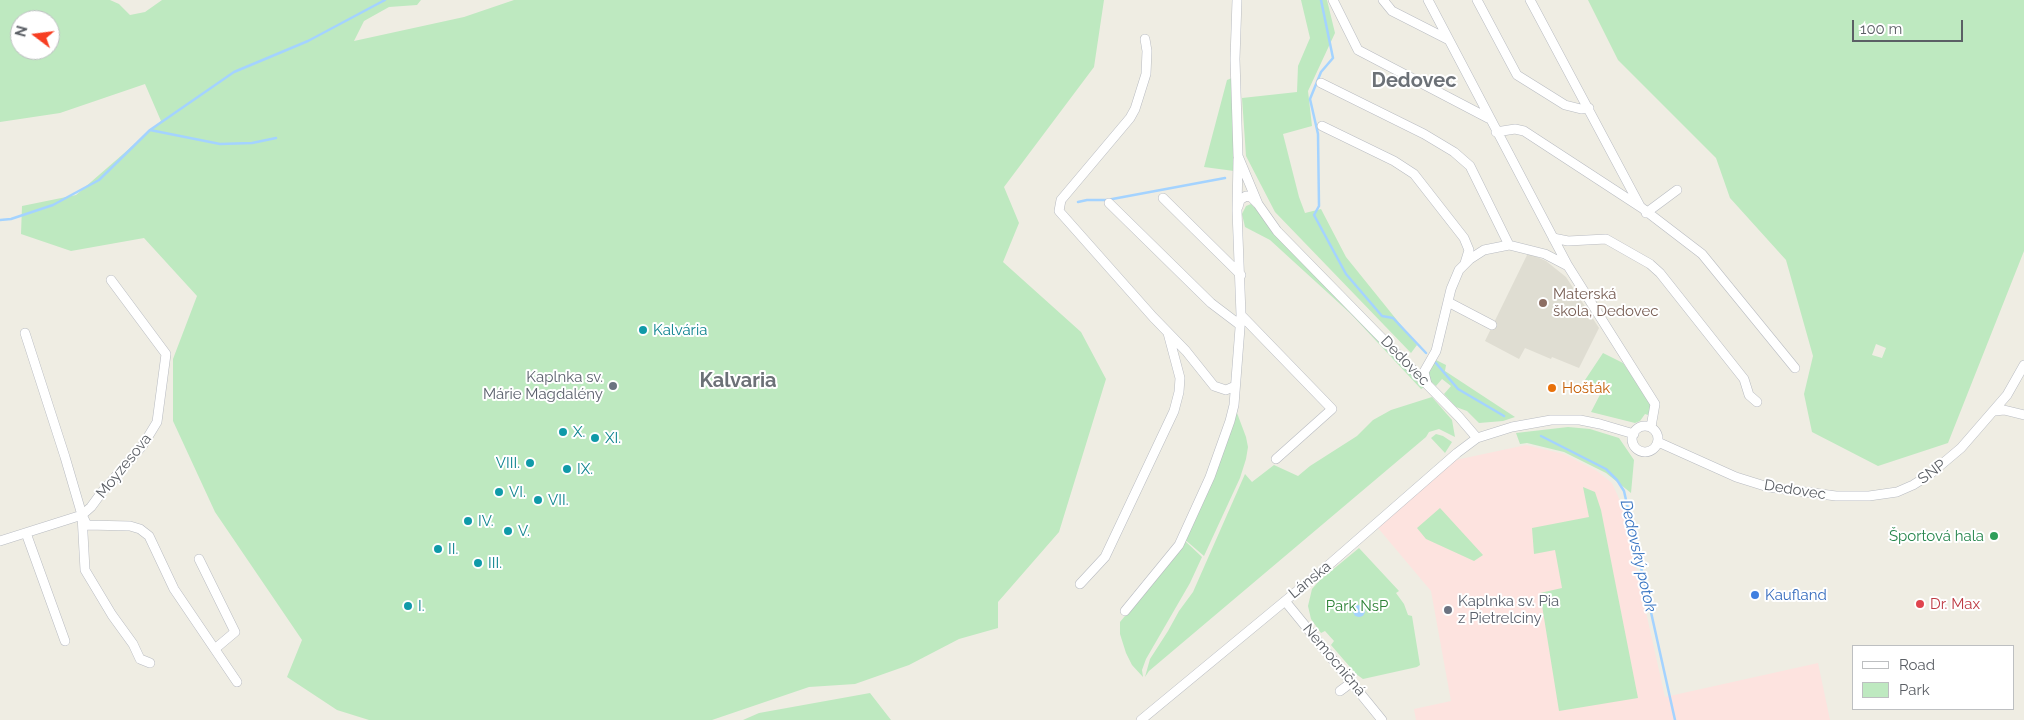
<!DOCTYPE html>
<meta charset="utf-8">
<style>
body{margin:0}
#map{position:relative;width:2024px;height:720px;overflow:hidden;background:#efede3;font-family:Raleway,sans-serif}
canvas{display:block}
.legend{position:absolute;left:1852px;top:645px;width:162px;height:65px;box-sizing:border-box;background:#fff;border:1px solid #bdbfc1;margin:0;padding:6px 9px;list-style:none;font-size:15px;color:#5b5f65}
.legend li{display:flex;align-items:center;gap:10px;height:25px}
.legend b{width:25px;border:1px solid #bdbfc1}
.north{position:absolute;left:10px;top:10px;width:50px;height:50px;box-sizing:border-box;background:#fff;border:1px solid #bdbfc1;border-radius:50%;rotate:285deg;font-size:14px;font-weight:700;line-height:20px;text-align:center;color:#5b5f65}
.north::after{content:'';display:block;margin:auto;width:18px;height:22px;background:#f73e22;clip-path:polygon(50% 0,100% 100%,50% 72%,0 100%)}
.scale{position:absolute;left:1852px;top:20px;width:111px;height:22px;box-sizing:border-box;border:2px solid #5b5f65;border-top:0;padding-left:6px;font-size:15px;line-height:18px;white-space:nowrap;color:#5b5f65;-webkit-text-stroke:4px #fff;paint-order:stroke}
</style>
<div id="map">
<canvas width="2024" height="720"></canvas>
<ul class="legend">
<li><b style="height:6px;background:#fff"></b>Road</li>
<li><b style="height:14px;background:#bee9c0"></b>Park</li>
</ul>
<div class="north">N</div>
<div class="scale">100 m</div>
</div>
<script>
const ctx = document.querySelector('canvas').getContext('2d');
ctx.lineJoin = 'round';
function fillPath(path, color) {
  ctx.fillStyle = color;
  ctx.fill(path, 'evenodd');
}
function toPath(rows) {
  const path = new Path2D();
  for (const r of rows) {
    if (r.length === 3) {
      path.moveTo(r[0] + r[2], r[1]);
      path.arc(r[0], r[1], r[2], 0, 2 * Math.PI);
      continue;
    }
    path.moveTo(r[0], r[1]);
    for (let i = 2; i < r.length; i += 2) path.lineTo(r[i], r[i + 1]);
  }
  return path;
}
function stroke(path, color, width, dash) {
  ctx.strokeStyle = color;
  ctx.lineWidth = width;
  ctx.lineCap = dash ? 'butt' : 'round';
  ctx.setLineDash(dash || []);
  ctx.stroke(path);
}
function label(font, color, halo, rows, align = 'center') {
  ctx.font = font + ' Raleway,sans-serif';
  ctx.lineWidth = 4;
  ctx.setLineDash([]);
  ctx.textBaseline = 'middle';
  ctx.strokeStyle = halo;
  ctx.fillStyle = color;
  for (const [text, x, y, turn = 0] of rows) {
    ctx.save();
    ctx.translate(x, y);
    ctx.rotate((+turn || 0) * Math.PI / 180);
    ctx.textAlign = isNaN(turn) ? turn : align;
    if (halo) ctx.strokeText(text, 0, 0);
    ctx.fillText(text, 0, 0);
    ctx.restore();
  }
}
fillPath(toPath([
 [1528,253,1546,261,1566,277,1599,328,1579,368,1552,357,1551,359,1525,348,1519,359,1485,341]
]), '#dfddd2');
fillPath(toPath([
 [1526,445,1564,454,1597,471,1612,483,1622,505,1665,697,1818,663,1830,720,1416,720,1414,709,1451,701,1431,591,1378,528,1451,461]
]), '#fde3df');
fillPath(toPath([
 [0,0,110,0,119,4,130,15,145,12,162,0,421,0,417,5,389,7,364,21,354,41,464,17,514,0,1104,0,1094,67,1004,187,1019,223,1003,262,1081,332,1106,379,1059,532,998,602,998,628,959,639,909,665,855,684,809,687,712,720,369,720,337,710,287,677,302,640,215,512,173,421,173,359,197,296,144,238,71,251,21,234,22,206,76,195,161,121,145,84,60,113,0,122],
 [20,20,50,20,50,50,20,50],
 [1301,0,1327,0,1335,33,1308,91,1312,126,1283,134,1299,197,1305,213,1321,209,1346,257,1417,345,1411,353,1275,212,1246,156,1242,98,1297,92,1298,66,1310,38],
 [1588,0,2024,0,2024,251,1948,443,1878,466,1812,432,1804,394,1813,356,1786,260,1730,198,1716,158,1618,60],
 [1876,344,1886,348,1882,358,1872,355],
 [1232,78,1234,171,1204,167,1227,80],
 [1251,204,1428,385,1421,389,1351,314,1270,240,1245,227,1242,214,1246,206],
 [1603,353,1623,363,1650,402,1651,407,1648,415,1645,414,1640,421,1635,423,1591,412,1603,389,1585,380],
 [1434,359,1446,365,1445,371,1515,417,1503,421,1479,423,1467,411,1456,407,1444,394,1451,386,1442,379,1436,386,1428,379,1428,372],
 [1432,397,1452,420,1455,437,1439,429,1429,432,1426,437,1149,671,1145,677,1150,659,1168,631,1179,611,1193,592,1245,474,1252,482,1274,465,1298,476,1310,466,1357,436,1373,420,1391,410],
 [1234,405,1246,437,1248,447,1246,459,1240,478,1204,556,1183,538],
 [1568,427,1590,429,1619,438,1634,460,1631,493,1606,473,1564,452,1527,443,1520,444,1516,433],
 [1436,434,1443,436,1452,442,1445,453,1431,438],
 [1583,487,1595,492,1601,510,1638,698,1559,711,1540,593,1562,588,1555,550,1534,554,1532,528,1589,517],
 [1440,508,1483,555,1474,561,1426,539,1417,528],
 [1184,540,1202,557,1190,583,1146,659,1142,670,1143,677,1132,665,1126,653,1120,634,1120,622,1181,548],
 [1359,548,1399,591,1396,593,1404,604,1408,615,1412,616,1420,665,1417,667,1363,679,1356,674,1331,645,1334,641,1325,631,1321,633,1311,619,1308,606,1312,589,1319,581],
 [870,693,891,720,743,720,759,713]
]), '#bee9c0');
fillPath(toPath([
 [1359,611,6]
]), '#a4d3ff');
stroke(toPath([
 [1321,0,1333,58,1321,72,1310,99,1318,134,1319,206,1314,215,1346,274,1382,316,1393,318,1426,353],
 [150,130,220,144,252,143,276,138],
 [1078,202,1087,200,1107,200,1225,178],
 [0,220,11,219,53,205,99,180,150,130,234,72,308,41,385,0],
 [1435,362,1458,389,1504,416],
 [1541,436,1606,469,1617,480,1624,491,1675,720]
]), '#a4d3ff', 2.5);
const street = toPath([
 [1237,0,1235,59,1238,156,1258,204,1277,231,1459,417,1477,438],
 [1333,0,1358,50,1488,118],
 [1383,0,1392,11,1449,40],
 [1428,0,1568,266,1655,404,1651,427],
 [1477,0,1517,75,1565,105,1581,109,1589,108],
 [1530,0,1640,206],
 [1145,39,1147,51,1146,74,1135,109,1130,118,1061,200,1059,211,1153,317,1186,351,1214,386,1226,390,1235,386],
 [1321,83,1424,134,1454,152,1470,166,1509,245],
 [1322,126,1394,161,1414,174,1464,238,1469,250,1465,263],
 [1496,132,1515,129,1524,131,1642,208,1702,254,1795,368],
 [1163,198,1241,275],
 [1109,203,1211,303,1240,325],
 [1238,207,1240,200,1246,196,1251,197,1258,204],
 [1646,213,1677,190],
 [1553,238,1568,241,1606,239,1650,264,1660,273,1744,379,1749,395,1757,402],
 [1448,302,1492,325],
 [1241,315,1332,409,1276,459],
 [25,333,65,457,82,515,85,570,112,615,133,644,140,659,150,663],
 [1427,384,1424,372,1436,351,1451,289,1459,270,1470,259,1484,250,1509,245,1545,254,1568,266],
 [1995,411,2004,410,2024,415],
 [1645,439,13],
 [1658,442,1736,477,1768,487,1836,496,1869,496,1897,492,1913,485,1929,475,1961,448,2007,395,2024,365],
 [82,515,87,525,130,526,140,529,149,536,174,589,237,682],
 [26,533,65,641],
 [0,541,82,515,91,507,102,492,143,445,157,422,166,354,111,280],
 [199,559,235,632,216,648],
 [1080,584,1105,557,1174,411,1179,392,1180,378,1168,333],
 [1285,601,1382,720],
 [1125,611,1179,545,1210,477,1230,421,1234,405,1241,315,1237,210,1238,159],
 [1340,691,1352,682],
 [1141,720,1331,563,1457,453,1477,438,1512,427,1551,420,1580,420,1600,424,1634,434]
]);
stroke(street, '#b8bbc1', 10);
stroke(street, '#fff', 9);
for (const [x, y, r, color] of [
 [1543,303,5,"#8d6e63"],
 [643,330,5,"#0f9aa8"],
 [613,386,5,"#6b7280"],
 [1552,388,5,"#e8710a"],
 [563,432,5,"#0f9aa8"],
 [595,438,5,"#0f9aa8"],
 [530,463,5,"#0f9aa8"],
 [567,469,5,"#0f9aa8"],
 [499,492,5,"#0f9aa8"],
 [538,500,5,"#0f9aa8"],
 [468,521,5,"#0f9aa8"],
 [508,531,5,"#0f9aa8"],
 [1994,536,5,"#2e9e5b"],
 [438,549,5,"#0f9aa8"],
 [478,563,5,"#0f9aa8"],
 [1755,595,5,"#3f7fe0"],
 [1920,604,5,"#e0444e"],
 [408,606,5,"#0f9aa8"],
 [1448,610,5,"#6b7280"]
]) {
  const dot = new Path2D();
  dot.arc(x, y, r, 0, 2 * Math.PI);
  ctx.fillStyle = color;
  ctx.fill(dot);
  stroke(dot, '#fff', 2);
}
label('15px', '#785e54', '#fff', [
 ["Materská",1553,294],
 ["škola, Dedovec",1553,311]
], 'left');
label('15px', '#0d838f', '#fff', [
 ["Kalvária",653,330],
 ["X.",573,432],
 ["XI.",605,438],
 ["VIII.",520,463,"right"],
 ["IX.",577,469],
 ["VI.",509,492],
 ["VII.",548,500],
 ["IV.",478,521],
 ["V.",518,531],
 ["II.",448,549],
 ["III.",488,563],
 ["I.",418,606]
], 'left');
label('15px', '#5b5f65', '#fff', [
 ["Dedovec",1405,361,46],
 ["Moyzesova",124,466,-51],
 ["SNP",1932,472,-36],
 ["Dedovec",1795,490,9],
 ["Lánska",1310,580,-39],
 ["Nemocničná",1334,660,50]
]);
label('15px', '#5b616d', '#fff', [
 ["Kaplnka sv.",603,377],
 ["Márie Magdalény",603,394],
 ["Kaplnka sv. Pia",1458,601,"left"],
 ["z Pietrelciny",1458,618,"left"]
], 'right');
label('15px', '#c56008', '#fff', [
 ["Hošták",1562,388]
], 'left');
label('15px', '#27864d', '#fff', [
 ["Športová hala",1984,536]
], 'right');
label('15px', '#366cbe', '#fff', [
 ["Kaufland",1765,595]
], 'left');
label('15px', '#be3a42', '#fff', [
 ["Dr. Max",1930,604]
], 'left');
label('15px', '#2d8236', '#fff', [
 ["Park NsP",1357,606]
]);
label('italic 16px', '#3a76c3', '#fff', [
 ["Dedovský potok",1638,556,77]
]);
label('bold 20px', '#6c7177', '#fff', [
 ["Dedovec",1414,81],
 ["Kalvaria",738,381]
]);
</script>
